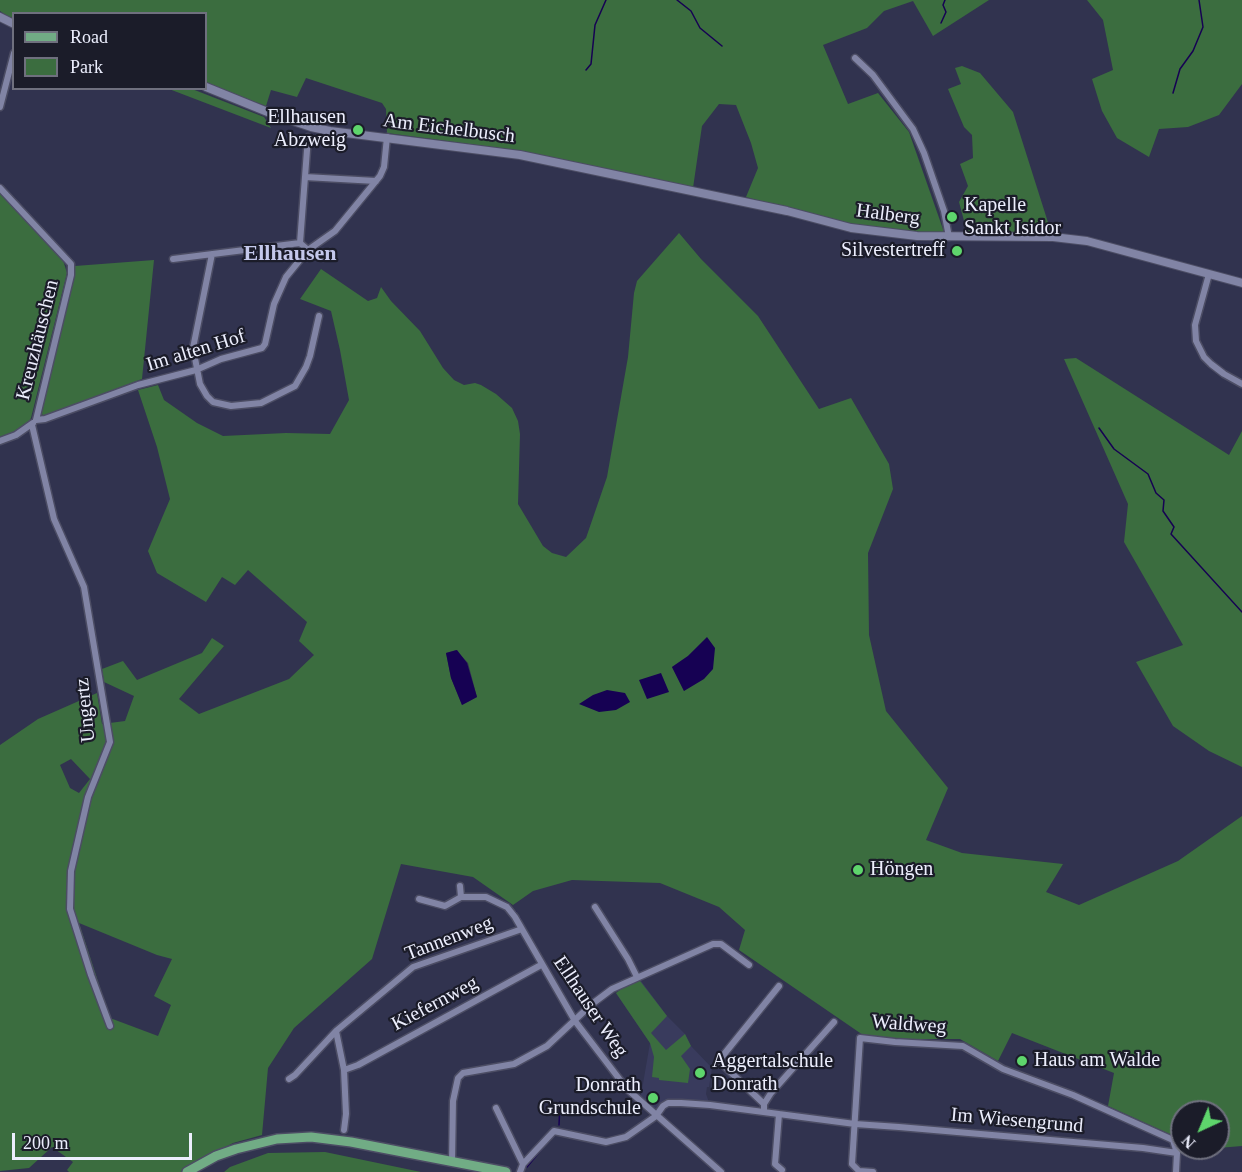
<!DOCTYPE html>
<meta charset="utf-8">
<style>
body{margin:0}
#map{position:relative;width:1242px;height:1172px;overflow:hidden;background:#31334f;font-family:"Times New Roman",serif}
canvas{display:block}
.legend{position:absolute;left:12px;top:12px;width:195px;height:78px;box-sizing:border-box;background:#1b1c29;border:2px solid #6f707e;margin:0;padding:8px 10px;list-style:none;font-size:18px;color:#eceefd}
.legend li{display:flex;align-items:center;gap:12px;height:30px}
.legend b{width:30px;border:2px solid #6f707e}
.north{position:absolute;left:1170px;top:1100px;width:60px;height:60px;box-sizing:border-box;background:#1b1c29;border:2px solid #6f707e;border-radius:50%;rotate:224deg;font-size:16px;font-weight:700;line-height:24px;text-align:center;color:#eceefd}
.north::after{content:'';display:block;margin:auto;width:21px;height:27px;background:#5ed56c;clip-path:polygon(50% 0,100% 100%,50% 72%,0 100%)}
.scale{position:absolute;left:12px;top:1133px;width:180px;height:27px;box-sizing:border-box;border:3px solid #eceefd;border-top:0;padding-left:8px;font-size:18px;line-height:21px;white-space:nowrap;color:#eceefd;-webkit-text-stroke:4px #1b1c29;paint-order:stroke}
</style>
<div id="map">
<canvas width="1242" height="1172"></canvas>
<ul class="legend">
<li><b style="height:8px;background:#71ac85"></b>Road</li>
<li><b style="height:16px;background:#3b6d3f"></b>Park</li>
</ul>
<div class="north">N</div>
<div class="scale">200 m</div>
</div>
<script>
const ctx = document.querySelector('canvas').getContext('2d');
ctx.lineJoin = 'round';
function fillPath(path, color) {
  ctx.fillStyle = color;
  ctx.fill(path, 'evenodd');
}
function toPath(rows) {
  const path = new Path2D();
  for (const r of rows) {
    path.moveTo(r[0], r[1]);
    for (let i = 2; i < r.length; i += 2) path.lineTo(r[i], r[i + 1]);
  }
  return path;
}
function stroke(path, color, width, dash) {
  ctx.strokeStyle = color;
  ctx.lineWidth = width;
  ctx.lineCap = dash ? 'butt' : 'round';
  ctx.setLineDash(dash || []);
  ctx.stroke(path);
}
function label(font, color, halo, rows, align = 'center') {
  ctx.font = font + ' "Times New Roman",serif';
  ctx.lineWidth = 4.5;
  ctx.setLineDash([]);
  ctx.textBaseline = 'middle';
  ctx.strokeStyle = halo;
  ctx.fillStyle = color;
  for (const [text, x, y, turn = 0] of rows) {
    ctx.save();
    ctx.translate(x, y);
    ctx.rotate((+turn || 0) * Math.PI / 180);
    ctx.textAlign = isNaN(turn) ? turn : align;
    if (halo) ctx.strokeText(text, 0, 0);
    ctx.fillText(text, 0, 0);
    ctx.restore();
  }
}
fillPath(toPath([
 [639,978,667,1016,685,1034,691,1046,712,1068,709,1087,707,1087,706,1094,710,1105,668,1103,656,1116,640,1101,650,1043,616,993]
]), '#393b5d');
fillPath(toPath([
 [0,0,989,0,933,36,913,1,884,11,867,28,823,45,848,104,878,93,909,132,944,232,918,232,852,224,788,209,746,197,758,168,751,143,736,105,719,104,702,126,693,188,521,151,387,133,386,109,382,103,306,78,297,97,271,90,266,106,206,84,206,14,14,14,13,20,0,11],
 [1087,0,1242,0,1242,84,1219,115,1188,127,1159,129,1149,157,1117,138,1102,111,1092,79,1113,70,1103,20],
 [962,66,980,73,1013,112,1052,235,968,236,959,202,968,186,960,164,973,158,972,135,964,127,948,89,961,84,955,68],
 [192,89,264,117,271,128,169,89],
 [0,192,63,260,67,273,31,418,26,426,0,439],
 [679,233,701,259,758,316,819,409,851,398,889,464,893,489,868,553,869,635,886,711,948,788,926,840,962,853,1063,864,1046,892,1079,905,1178,861,1242,816,1242,1146,1218,1148,1218,1112,1182,1112,1182,1146,1176,1137,1108,1106,1114,1073,1012,1033,998,1061,960,1039,879,1039,863,1035,739,950,745,930,719,907,660,883,572,880,533,891,513,905,473,877,401,864,372,959,294,1028,268,1068,262,1135,233,1143,181,1172,69,1172,67,1170,73,1162,52,1147,29,1168,0,1171,0,745,38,719,97,693,102,724,125,721,134,696,104,682,102,669,123,661,137,680,202,653,212,638,224,646,179,699,199,714,289,679,314,655,299,641,307,622,248,570,235,585,222,577,206,602,157,573,148,551,170,499,157,447,138,390,158,385,164,400,197,423,223,436,286,433,330,434,349,400,340,350,331,311,300,299,321,269,368,301,377,298,381,287,391,301,420,331,443,368,454,380,464,385,475,383,481,385,496,394,512,408,518,421,520,434,518,504,543,546,552,553,566,557,586,538,607,477,628,357,634,293,637,281],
 [707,638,684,691,672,667,688,656],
 [456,650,468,663,477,697,462,705,451,678,446,653],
 [71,759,90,779,79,793,70,788,60,765],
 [79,923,157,955,172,959,154,996,171,1005,158,1036,110,1018],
 [154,260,142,379,45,416,41,414,74,279,75,266],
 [1076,358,1229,455,1242,431,1242,767,1209,751,1173,726,1136,662,1183,645,1124,542,1128,504,1064,359],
 [637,977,667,1016,651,1033,666,1050,685,1034,691,1046,681,1056,690,1069,688,1083,659,1080,659,1078,652,1077,654,1057,650,1043,616,993],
 [325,1152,421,1172,224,1172,230,1167,268,1153]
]), '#3b6d3f');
fillPath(toPath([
 [707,637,715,648,713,669,704,679,684,691,672,667,688,656],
 [457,650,467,663,477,697,462,705,451,678,446,653],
 [661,673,669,692,647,699,639,680],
 [607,690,625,693,630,702,616,710,599,712,579,704,593,695]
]), '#160153');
stroke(toPath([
 [677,0,691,11,700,28,722,46],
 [941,23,946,12,943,5,945,0],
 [586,70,591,64,595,25,606,0],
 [1173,93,1180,69,1193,51,1203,27,1199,0],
 [1099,428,1114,449,1148,474,1156,493,1164,500,1163,511,1174,527,1171,534,1242,612],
 [502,901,516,912],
 [520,918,523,926],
 [559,1125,560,1102],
 [527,1167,545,1145]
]), '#160153', 1.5);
const minor = toPath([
 [855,58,873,75,913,129,924,153,944,211,949,237],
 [0,107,14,53],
 [308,137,300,243,308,250],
 [305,177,376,181],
 [0,188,71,264,71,275,36,420],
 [212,254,193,348,200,384,207,396,213,402,231,406,261,403,295,386,306,367,310,356,319,316],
 [173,259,300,243],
 [1209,274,1195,325,1196,341,1204,357,1211,364,1224,374,1242,384],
 [36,420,45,419,138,385,196,370,221,359,262,348,265,344,274,304,286,277,308,250,335,231,380,176,384,167,387,137],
 [32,425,54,519,84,587,110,742,88,797,71,871,70,909,91,975,110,1026],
 [0,441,16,435,33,423],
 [460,886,461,897],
 [419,899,445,906,461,897,486,897,507,907,515,917,575,1021,627,1089,721,1172],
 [595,907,628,959,637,977],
 [344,1070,358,1065,541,965],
 [289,1079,295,1075,336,1031],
 [764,1104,771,1093,834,1022],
 [496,1108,523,1164],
 [764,1112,764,1104,722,1064,721,1058,779,986],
 [779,1114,775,1164,782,1170],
 [344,1130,346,1114,344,1070,336,1031,413,967,522,929],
 [452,1162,453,1101,458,1078,463,1073,514,1064,547,1046,592,1004,612,989,713,944,721,944,749,965],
 [520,1172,523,1164,554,1131,606,1142,626,1137,656,1116,663,1106,668,1103,681,1103,710,1105,855,1124,899,1127,1143,1148,1177,1153],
 [873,1172,859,1171,852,1164,860,1038,895,1042,963,1046,1003,1069,1073,1095,1173,1140,1177,1153,1176,1172]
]);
const tertiary = toPath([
 [0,17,14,24],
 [206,87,275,115,311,127,330,131,520,155,787,211,851,228,917,236,1053,237,1087,241,1242,283]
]);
const primary = toPath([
 [187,1172,216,1156,236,1149,277,1139,311,1137,351,1142,506,1172]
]);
stroke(minor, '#4c4d64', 9);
stroke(tertiary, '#4c4d64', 10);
stroke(primary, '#4c4d64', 12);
stroke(minor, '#8184a5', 6);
stroke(tertiary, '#8184a5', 8);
stroke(primary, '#71ac85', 9);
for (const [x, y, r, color] of [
 [358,130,6,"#5ed56c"],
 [952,217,6,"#5ed56c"],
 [957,251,6,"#5ed56c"],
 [858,870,6,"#5ed56c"],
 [1022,1061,6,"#5ed56c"],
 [700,1073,6,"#5ed56c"],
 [653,1098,6,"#5ed56c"]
]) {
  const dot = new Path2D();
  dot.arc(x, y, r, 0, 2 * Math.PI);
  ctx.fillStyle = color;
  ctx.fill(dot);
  stroke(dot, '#1b1c29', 2);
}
label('20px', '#eceefd', '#1b1c29', [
 ["Ellhausen",346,118,"right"],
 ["Abzweig",346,141,"right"],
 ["Kapelle",964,206],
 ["Sankt Isidor",964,229],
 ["Silvestertreff",945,251,"right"],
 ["Höngen",870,870],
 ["Haus am Walde",1034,1061],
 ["Aggertalschule",712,1062],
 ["Donrath",712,1085],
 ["Donrath",641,1086,"right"],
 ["Grundschule",641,1109,"right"]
], 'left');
label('20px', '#eceefd', '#1b1c29', [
 ["Am Eichelbusch",449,129,7],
 ["Halberg",888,215,7],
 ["Kreuzhäuschen",38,340,-76],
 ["Im alten Hof",196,351,-17],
 ["Ungertz",86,710,-96],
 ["Tannenweg",449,939,-21],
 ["Kiefernweg",435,1004,-28],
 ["Ellhauser Weg",590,1007,56],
 ["Waldweg",909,1025,4],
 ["Im Wiesengrund",1017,1121,5]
]);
label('bold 22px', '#c4c8eb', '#1b1c29', [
 ["Ellhausen",290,254]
]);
</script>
